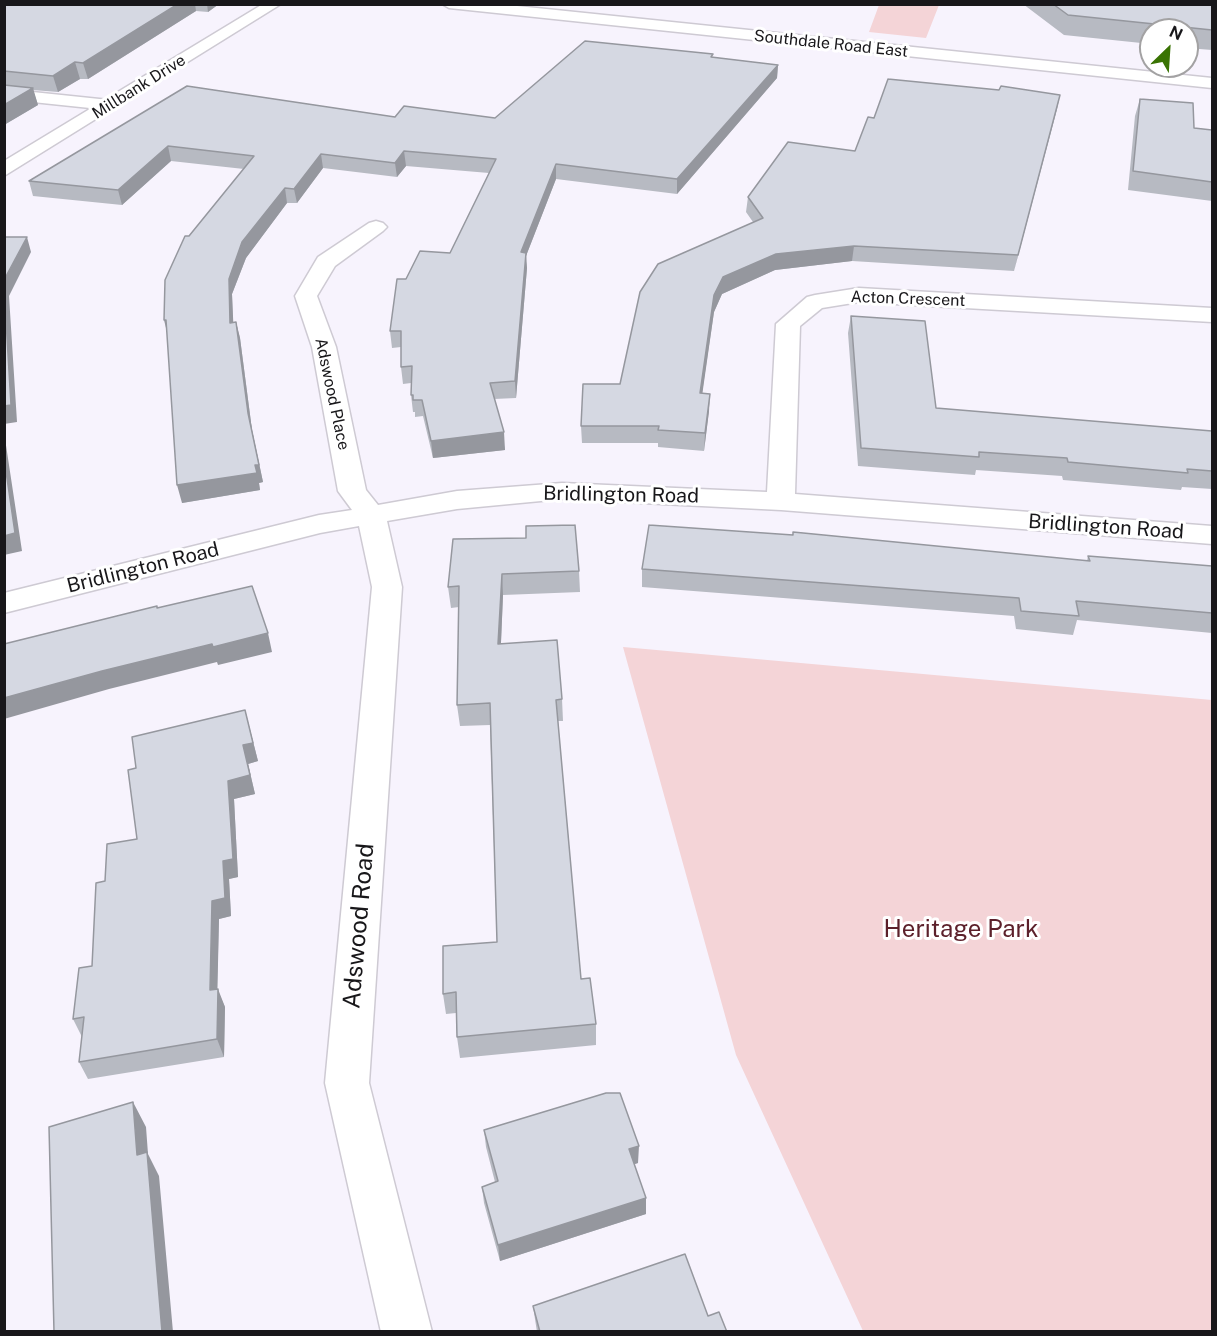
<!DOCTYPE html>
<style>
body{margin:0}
#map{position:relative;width:1217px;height:1336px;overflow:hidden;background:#f7f3fd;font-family:"Public Sans",sans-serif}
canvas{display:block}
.frame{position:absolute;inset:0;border:6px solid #18171a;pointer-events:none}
.north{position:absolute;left:1139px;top:18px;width:60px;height:60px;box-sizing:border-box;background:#fff;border:2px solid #a3a2a3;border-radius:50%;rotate:25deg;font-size:16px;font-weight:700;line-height:24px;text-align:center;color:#18171a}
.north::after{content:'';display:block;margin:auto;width:21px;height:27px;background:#397303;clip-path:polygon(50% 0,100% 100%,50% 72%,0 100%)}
</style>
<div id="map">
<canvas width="1217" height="1336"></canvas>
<div class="frame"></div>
<div class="north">N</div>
</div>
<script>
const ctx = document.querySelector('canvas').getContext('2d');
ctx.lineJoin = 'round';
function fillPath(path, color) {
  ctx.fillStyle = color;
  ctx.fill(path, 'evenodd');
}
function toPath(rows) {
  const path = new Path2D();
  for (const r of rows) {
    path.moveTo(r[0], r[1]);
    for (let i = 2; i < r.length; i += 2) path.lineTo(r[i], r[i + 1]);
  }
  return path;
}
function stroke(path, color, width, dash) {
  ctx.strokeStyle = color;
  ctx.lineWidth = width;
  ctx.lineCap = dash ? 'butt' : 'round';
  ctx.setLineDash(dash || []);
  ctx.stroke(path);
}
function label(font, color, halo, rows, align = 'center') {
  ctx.font = font + ' "Public Sans",sans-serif';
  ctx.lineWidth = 6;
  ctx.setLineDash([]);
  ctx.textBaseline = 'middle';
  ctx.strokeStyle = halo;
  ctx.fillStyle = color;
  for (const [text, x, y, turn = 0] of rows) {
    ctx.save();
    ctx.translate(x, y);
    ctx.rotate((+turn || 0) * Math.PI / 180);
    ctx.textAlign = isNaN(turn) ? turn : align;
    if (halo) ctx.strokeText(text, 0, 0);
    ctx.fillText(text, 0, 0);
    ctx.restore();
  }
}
fillPath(toPath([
 [879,5,879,4,939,5,926,38,869,32],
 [623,647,1212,700,1212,1331,863,1331,736,1055]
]), '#f4d4d7');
const street = toPath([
 [4,89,109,100,118,105,109,110,4,99,4,89],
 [376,221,383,223,387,227,383,231,335,266,317,296,336,347,366,490,378,505,457,491,562,483,767,492,776,324,807,297,815,295,859,288,1212,308,1212,322,859,302,822,308,800,326,795,494,1212,526,1212,544,781,510,562,499,457,509,387,521,402,587,369,1083,432,1332,381,1332,325,1083,372,587,359,526,320,533,4,613,4,593,319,515,352,510,338,491,312,347,295,296,318,257,369,223,376,221]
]);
const secondary = toPath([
 [263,4,281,4,4,176,4,161,263,4],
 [442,4,498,4,1212,78,1212,88,449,8,442,4]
]);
stroke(street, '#cecad3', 3);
stroke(secondary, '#cecad3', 3);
fillPath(street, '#fff');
fillPath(secondary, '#fff');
fillPath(toPath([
 [4,4,219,4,208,12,196,11,88,79,80,79,58,92,33,90,38,105,4,125],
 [1023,4,1212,4,1212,50,1187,48,1187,30,1151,30,1151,44,1064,35],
 [712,57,778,65,777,78,677,194,556,179,526,256,527,268,516,398,494,399,505,450,433,458,423,416,415,417,415,412,413,412,411,395,411,383,403,384,401,367,401,347,392,348,390,331,406,279,450,253,489,173,406,166,397,177,323,168,297,203,287,203,246,258,232,294,233,322,236,322,240,338,252,430,263,482,259,483,260,490,182,503,189,236,244,169,171,161,122,205,33,196,29,181,187,86,395,117,495,118],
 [999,90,1060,95,1014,271,852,261,775,270,722,294,714,312,702,393,709,411,704,451,658,447,658,443,582,443,581,426,620,384,753,222,746,212,748,197,855,151,874,118],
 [1140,99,1194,128,1212,130,1212,201,1128,190,1135,116],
 [851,316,936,408,1212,431,1212,489,1182,487,1181,490,1063,480,1062,476,976,470,975,475,858,466,848,333],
 [453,539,579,571,580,592,503,595,501,643,562,699,563,721,558,721,581,979,596,1024,596,1045,460,1058,457,1037,456,1013,446,1014,443,994,497,942,490,725,460,726,457,705,459,607,451,608,448,587],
 [1088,556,1212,566,1212,633,1077,620,1073,635,1016,629,1014,616,642,587,642,569,1087,561],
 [245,710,258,761,248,764,255,794,234,799,238,877,229,879,231,916,219,919,217,989,225,1007,224,1057,88,1079,79,1062,82,1037,73,1019,92,966,105,881,137,839,136,768],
 [484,1130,638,1163,634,1164,646,1198,646,1214,500,1261,484,1203,482,1187,495,1182,486,1147],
 [533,1306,708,1316,727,1332,537,1332]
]), '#b7bac2');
fillPath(toPath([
 [178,4,195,4,196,11,88,79,83,63],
 [207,4,219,4,208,12],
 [75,62,80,79,58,92,53,76],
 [778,65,777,78,677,194,677,179],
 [33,88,38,105,4,125,4,105],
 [1060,95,1057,109,1014,271,1018,255],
 [168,146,171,161,122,205,118,190],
 [404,151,406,166,397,177,395,163],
 [321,154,323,168,297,203,294,189],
 [556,164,556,179,526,256,527,268,516,398,515,381,521,252],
 [285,188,287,203,246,258,232,294,234,339,230,323,229,279,242,242],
 [27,237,31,252,9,296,17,422,4,424,4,280],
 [854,246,852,261,775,270,722,294,714,312,700,410,700,393,714,295,723,277,776,254],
 [164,320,166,320,168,336],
 [236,322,240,338,252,430,263,482,259,483,260,490,182,503,177,485,248,413],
 [710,394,709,411,704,451,705,433],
 [4,432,22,551,4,555],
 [504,432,505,450,433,458,431,441],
 [502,574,503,595,500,665,498,644],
 [268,633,272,652,218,665,217,662,109,689,4,719,4,698,102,671,212,644],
 [245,710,258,761,248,764,255,794,234,799,238,877,229,879,231,916,219,919,217,1008,210,990,212,901,223,861,228,781,243,745],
 [218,989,225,1007,224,1057,217,1039],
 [133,1102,146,1127,148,1154,159,1176,173,1332,162,1332,137,1155],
 [639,1146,638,1163,629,1166,629,1149],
 [646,1198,646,1214,500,1261,498,1245]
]), '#95979e');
const building = toPath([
 [4,4,178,4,83,63,75,62,53,76,4,71,4,4],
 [1053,4,1212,4,1212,30,1068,15,1053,4],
 [585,41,713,54,711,57,778,65,677,179,556,164,521,252,526,253,515,381,490,383,504,432,431,441,422,400,413,400,413,395,411,395,412,366,401,367,401,331,390,331,397,279,406,279,420,251,450,253,496,159,404,151,395,163,321,154,294,189,285,188,242,242,229,279,230,323,236,322,248,413,259,465,255,465,257,473,177,485,166,320,164,320,165,280,185,236,189,236,254,156,168,146,118,190,29,181,187,86,395,117,404,106,495,118,585,41],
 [888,79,999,90,1001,86,1060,95,1018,255,854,246,776,254,723,277,714,295,700,393,710,394,705,433,658,430,659,426,581,426,583,384,620,384,640,292,658,264,763,218,748,197,788,142,855,151,868,117,874,118,888,79],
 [4,85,33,88,4,105,4,85],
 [1140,99,1193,103,1194,128,1212,130,1212,182,1133,171,1140,99],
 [4,237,27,237,4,280,4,237],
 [4,287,11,405,4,406,4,287],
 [851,316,925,321,936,408,1212,431,1212,471,1187,469,1188,473,1068,462,1067,458,979,452,979,457,861,448,851,316],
 [4,458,15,533,4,536,4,458],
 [575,525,579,571,502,574,498,644,557,640,562,699,556,700,581,979,590,978,596,1024,457,1037,456,992,443,994,443,946,497,942,490,703,457,705,459,586,448,587,453,539,526,538,526,526,575,525],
 [649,525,793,535,793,532,1090,561,1088,556,1212,566,1212,613,1076,601,1079,616,1021,611,1019,598,642,569,649,525],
 [252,586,268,633,213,647,212,644,102,671,4,698,4,644,157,606,157,608,252,586],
 [245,710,253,743,243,745,250,775,228,781,233,859,223,861,225,898,212,901,210,990,218,989,217,1039,79,1062,84,1017,73,1019,79,968,92,966,96,883,105,881,107,844,137,839,128,770,136,768,132,737,245,710],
 [606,1093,620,1093,639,1146,629,1149,646,1198,498,1245,482,1187,498,1181,484,1130,606,1093],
 [133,1102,137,1155,147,1152,162,1332,54,1332,49,1127,133,1102],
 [685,1254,708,1316,719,1312,727,1332,540,1332,533,1306,685,1254]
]);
fillPath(building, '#d5d8e2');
stroke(building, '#95979e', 1.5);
label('16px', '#18171a', '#fff', [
 ["Southdale Road East",831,44,6],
 ["Millbank Drive",139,87,-32],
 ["Acton Crescent",908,299,2],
 ["Adswood Place",332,394,78]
]);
label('20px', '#18171a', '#fff', [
 ["Bridlington Road",621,495,1],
 ["Bridlington Road",1106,527,4],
 ["Bridlington Road",143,568,-14]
]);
label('24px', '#18171a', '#fff', [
 ["Adswood Road",359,926,-85]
]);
label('24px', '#5c202b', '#fff', [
 ["Heritage Park",961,930]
]);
</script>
